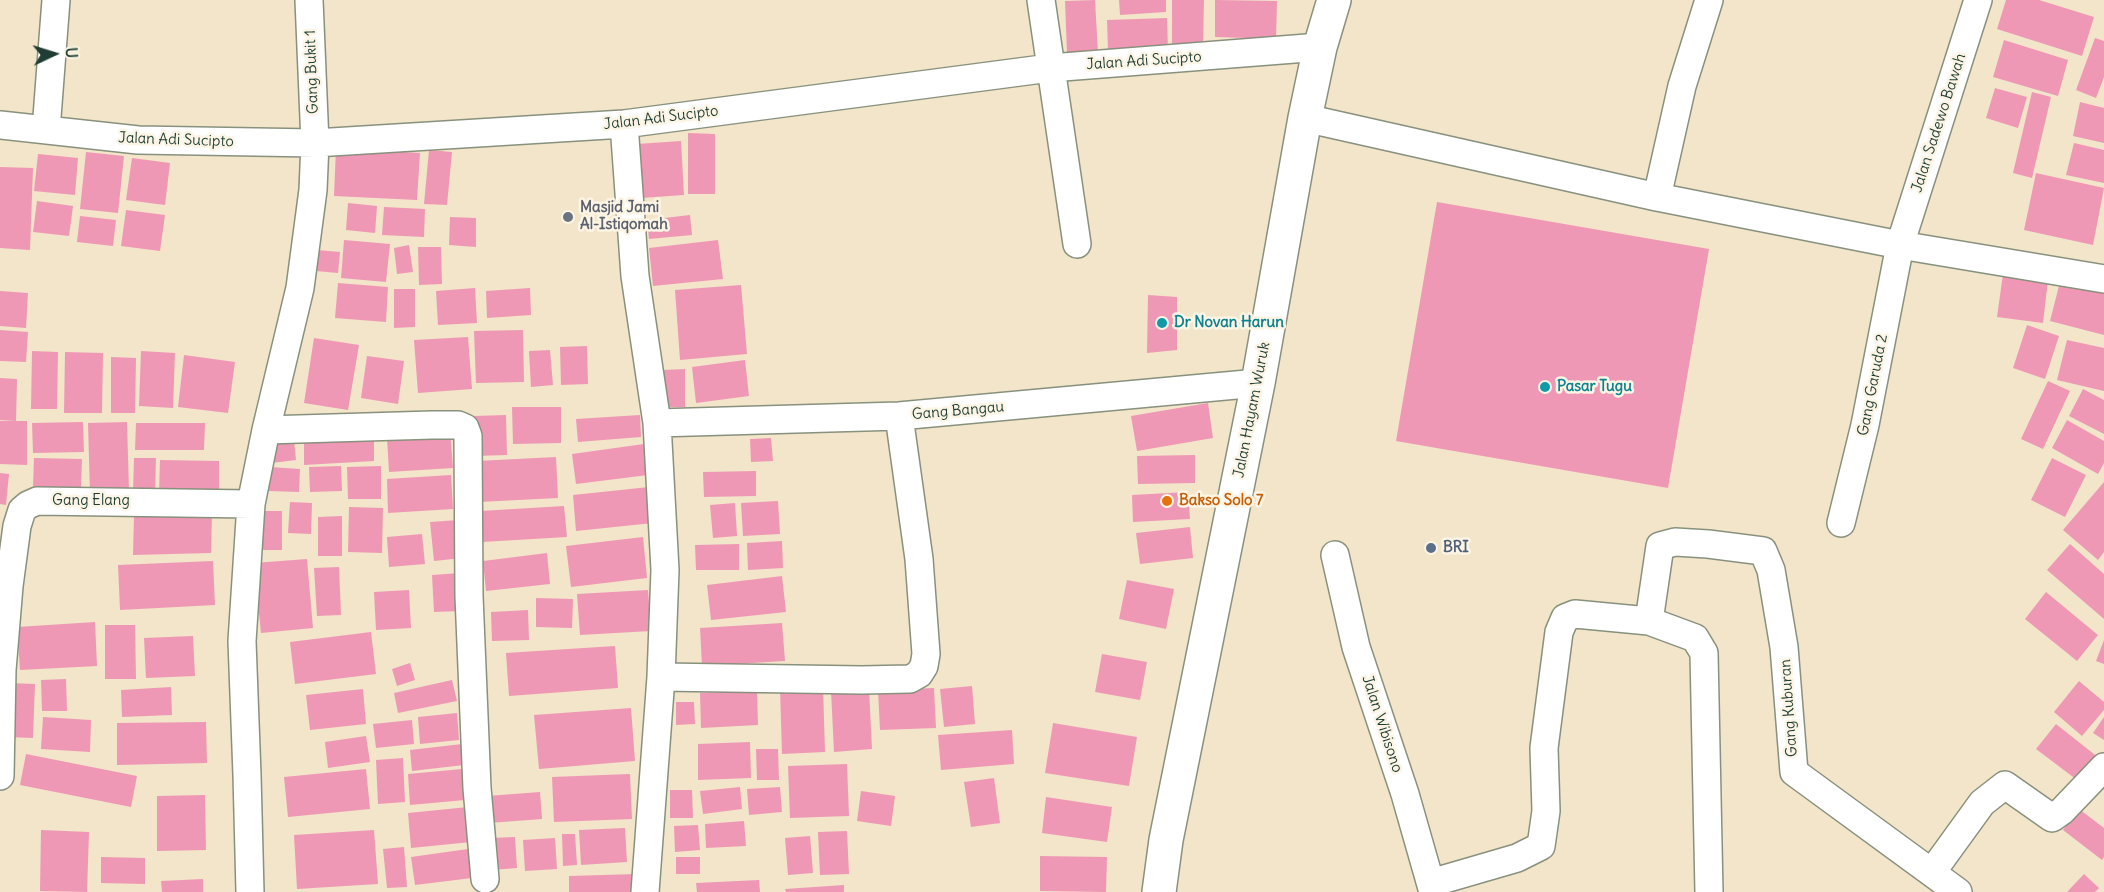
<!DOCTYPE html>
<style>
body{margin:0}
#map{position:relative;width:2104px;height:892px;overflow:hidden;background:#f2e5c9;font-family:Delius,sans-serif}
canvas{display:block}
.north{position:absolute;left:24px;top:24px;width:60px;height:60px;-webkit-text-stroke:4px #fcf5e5;paint-order:stroke;rotate:86deg;font-size:16px;font-weight:700;line-height:24px;text-align:center;color:#1f3d34}
.north::after{content:'';display:block;margin:auto;width:21px;height:27px;background:#1f3d34;clip-path:polygon(50% 0,100% 100%,50% 72%,0 100%)}
</style>
<div id="map">
<canvas width="2104" height="892"></canvas>
<div class="north">U</div>
</div>
<script>
const ctx = document.querySelector('canvas').getContext('2d');
ctx.lineJoin = 'round';
function fillPath(path, color) {
  ctx.fillStyle = color;
  ctx.fill(path, 'evenodd');
}
function toPath(rows) {
  const path = new Path2D();
  for (const r of rows) {
    path.moveTo(r[0], r[1]);
    for (let i = 2; i < r.length; i += 2) path.lineTo(r[i], r[i + 1]);
  }
  return path;
}
function stroke(path, color, width, dash) {
  ctx.strokeStyle = color;
  ctx.lineWidth = width;
  ctx.lineCap = dash ? 'butt' : 'round';
  ctx.setLineDash(dash || []);
  ctx.stroke(path);
}
function label(font, color, halo, rows, align = 'center') {
  ctx.font = font + ' Delius,sans-serif';
  ctx.lineWidth = 5;
  ctx.setLineDash([]);
  ctx.textBaseline = 'middle';
  ctx.strokeStyle = halo;
  ctx.fillStyle = color;
  for (const [text, x, y, turn = 0] of rows) {
    ctx.save();
    ctx.translate(x, y);
    ctx.rotate((+turn || 0) * Math.PI / 180);
    ctx.textAlign = isNaN(turn) ? turn : align;
    if (halo) ctx.strokeText(text, 0, 0);
    ctx.fillText(text, 0, 0);
    ctx.restore();
  }
}
fillPath(toPath([
 [1095,0,1098,53,1067,54,1065,1],
 [1119,0,1166,0,1166,12,1120,15],
 [1172,0,1204,0,1203,45,1172,45],
 [1215,0,1277,1,1276,39,1215,37],
 [2006,0,2039,0,2094,17,2082,56,1997,29],
 [1167,18,1168,49,1108,51,1107,20],
 [2095,38,2104,41,2104,77,2096,98,2076,90],
 [2004,40,2068,60,2058,96,1993,77],
 [1995,88,2027,97,2018,128,1986,118],
 [2032,92,2051,97,2032,178,2013,173],
 [2080,102,2104,108,2104,143,2073,136],
 [688,133,715,134,715,194,688,194],
 [681,141,684,195,641,198,637,144],
 [2074,143,2104,150,2104,183,2066,175],
 [336,148,420,153,417,200,334,196],
 [429,150,452,152,447,205,424,204],
 [86,152,124,156,118,213,80,209],
 [38,154,78,158,75,195,34,191],
 [132,158,170,163,165,205,126,200],
 [0,167,33,168,30,250,0,248],
 [2036,173,2104,188,2093,245,2024,230],
 [37,201,73,206,69,236,33,232],
 [1437,202,1709,249,1668,488,1396,441],
 [348,203,377,206,375,233,346,230],
 [384,207,425,209,424,237,382,235],
 [126,210,165,215,160,251,121,246],
 [690,215,692,235,649,239,647,220],
 [80,216,116,220,113,246,77,242],
 [450,217,476,218,476,247,449,245],
 [344,240,390,244,386,282,341,278],
 [718,240,723,279,653,286,649,248],
 [409,245,413,272,397,274,394,248],
 [418,247,441,247,442,284,419,285],
 [317,250,340,252,338,273,316,271],
 [2003,274,2048,280,2043,323,1997,317],
 [2061,278,2104,290,2104,335,2050,321],
 [338,283,388,287,386,322,335,318],
 [741,285,747,354,680,360,675,290],
 [475,288,477,323,438,325,436,291],
 [530,288,531,315,487,318,486,291],
 [394,289,415,289,415,327,394,328],
 [0,291,28,293,26,328,0,326],
 [1148,295,1177,297,1177,350,1147,353],
 [2027,325,2059,336,2045,379,2013,368],
 [0,330,28,332,26,362,0,361],
 [523,330,524,382,476,383,474,331],
 [468,337,472,389,418,393,414,340],
 [314,338,359,345,348,410,304,403],
 [2067,340,2104,348,2104,391,2057,380],
 [587,346,588,384,561,385,560,347],
 [550,350,553,385,531,387,529,351],
 [32,351,58,352,57,409,31,409],
 [141,351,175,353,173,408,139,406],
 [65,352,103,353,102,413,64,413],
 [184,355,235,362,228,413,178,407],
 [367,356,404,361,398,404,361,398],
 [111,357,136,358,135,413,111,413],
 [745,360,749,396,696,403,692,367],
 [685,369,685,407,664,407,663,370],
 [0,378,17,379,16,421,0,420],
 [2048,381,2070,391,2043,449,2021,439],
 [2083,389,2104,400,2104,434,2069,416],
 [1208,403,1213,438,1137,451,1131,416],
 [512,407,561,407,561,443,513,444],
 [506,415,507,455,475,456,474,416],
 [640,415,641,437,578,442,576,419],
 [2067,420,2104,441,2104,463,2098,474,2052,448],
 [0,421,27,421,27,465,0,464],
 [83,422,84,452,33,453,32,423],
 [127,422,129,492,90,494,88,423],
 [136,423,205,423,204,450,135,450],
 [450,431,453,468,389,472,387,438],
 [374,438,374,461,304,465,304,439],
 [771,438,773,461,751,462,750,439],
 [294,441,296,460,272,463,270,444],
 [644,444,648,475,576,484,572,454],
 [1195,455,1195,483,1138,484,1137,456],
 [556,457,558,498,479,502,477,461],
 [34,458,82,459,81,487,33,487],
 [134,458,156,458,155,494,133,494],
 [2052,458,2086,475,2065,517,2031,500],
 [160,460,219,461,219,497,159,495],
 [341,466,342,491,310,492,309,467],
 [381,466,381,499,348,499,347,467],
 [270,467,300,469,299,492,269,491],
 [756,471,756,496,704,497,703,472],
 [0,473,9,474,6,505,0,504],
 [451,475,453,509,388,513,387,479],
 [2104,482,2104,552,2098,560,2063,530],
 [649,487,653,523,576,531,573,495],
 [1188,492,1190,519,1133,522,1132,495],
 [778,501,780,534,743,536,741,503],
 [290,502,312,503,311,534,288,533],
 [735,503,737,536,713,538,710,505],
 [564,506,567,537,482,542,480,511],
 [349,507,383,508,382,553,348,552],
 [264,511,282,511,282,550,260,550],
 [212,514,211,553,133,555,134,515],
 [342,516,342,556,318,556,318,517],
 [459,520,462,558,434,561,430,522],
 [1190,527,1193,558,1140,564,1136,533],
 [422,534,425,564,389,567,387,537],
 [643,537,647,578,571,587,566,546],
 [782,541,783,568,748,570,747,543],
 [739,544,739,570,696,570,695,545],
 [2070,544,2104,574,2104,619,2047,570],
 [547,553,550,584,486,591,483,561],
 [307,559,313,628,261,633,254,563],
 [213,561,215,605,120,610,118,565],
 [339,567,341,615,317,616,314,568],
 [460,573,461,611,434,612,432,575],
 [782,576,786,612,711,620,707,585],
 [1127,580,1174,589,1166,629,1119,619],
 [409,590,411,628,376,630,374,592],
 [648,590,651,631,580,635,577,594],
 [2046,592,2098,635,2077,661,2025,619],
 [536,598,573,599,572,628,536,627],
 [528,610,529,640,492,641,491,612],
 [95,622,97,666,20,670,17,627],
 [782,623,785,661,702,666,700,628],
 [105,625,135,625,136,679,105,679],
 [371,632,376,674,295,684,290,642],
 [193,636,195,676,146,678,144,638],
 [2104,640,2104,664,2096,661],
 [615,646,618,688,509,696,506,653],
 [1102,654,1147,662,1140,700,1095,692],
 [410,663,415,680,397,686,392,669],
 [66,679,67,711,42,711,41,680],
 [452,680,457,701,398,713,394,693],
 [2079,681,2104,702,2104,710,2082,736,2054,712],
 [8,683,35,684,33,738,6,737],
 [823,686,825,752,782,754,780,688],
 [972,686,975,724,944,727,940,689],
 [171,687,172,715,122,717,121,690],
 [934,688,936,728,880,730,878,690],
 [363,689,366,724,310,730,306,695],
 [869,689,872,749,834,752,831,691],
 [757,691,758,725,701,728,700,693],
 [676,702,694,702,695,724,676,725],
 [631,708,635,761,539,769,534,715],
 [457,713,459,740,420,744,418,717],
 [43,717,91,720,90,752,41,749],
 [2104,717,2104,740,2093,733],
 [412,720,414,744,376,748,373,724],
 [206,722,207,763,117,765,117,723],
 [1053,723,1137,737,1129,786,1045,773],
 [2056,724,2104,762,2085,786,2036,749],
 [1012,730,1014,764,941,770,938,735],
 [366,736,370,762,328,768,325,742],
 [750,742,751,778,698,780,698,744],
 [462,744,464,765,412,771,410,750],
 [756,749,778,749,779,780,757,780],
 [26,754,137,776,131,807,20,785],
 [403,758,405,802,378,804,376,760],
 [847,764,849,816,790,818,788,766],
 [366,769,370,809,288,817,284,777],
 [462,769,465,800,410,805,408,774],
 [630,774,632,819,554,822,552,777],
 [994,778,1000,823,971,827,964,782],
 [740,787,742,809,703,814,700,791],
 [780,787,782,812,749,815,747,789],
 [670,790,692,790,693,818,670,818],
 [861,791,895,796,891,826,857,821],
 [540,792,542,819,489,823,487,796],
 [205,795,206,850,157,851,157,796],
 [1046,797,1112,807,1107,842,1042,833],
 [468,807,471,842,411,848,408,813],
 [2079,809,2104,828,2104,857,2102,860,2063,830],
 [744,821,746,846,706,848,705,824],
 [698,825,700,850,675,852,674,826],
 [625,828,627,862,581,865,579,830],
 [41,830,89,832,87,892,40,891],
 [374,830,378,884,297,889,294,835],
 [847,831,849,874,820,875,818,832],
 [562,834,575,834,577,865,563,866],
 [810,836,813,873,788,875,785,838],
 [515,837,517,868,492,870,490,838],
 [555,838,557,869,525,871,523,840],
 [404,847,407,887,387,888,383,849],
 [468,849,472,878,415,885,411,857],
 [1040,856,1107,857,1106,892,1040,891],
 [101,857,145,858,145,884,101,883],
 [676,857,700,857,700,874,676,874],
 [637,874,638,892,569,892,569,876],
 [2084,874,2099,888,2095,892,2067,892],
 [203,879,203,892,162,892,161,881],
 [759,880,760,892,697,892,696,883],
 [844,885,844,892,786,892,785,889]
]), '#ef98b5');
const minor = toPath([
 [1041,0,1077,244],
 [1305,118,1657,197,1900,245,2104,279],
 [624,124,635,276,657,423,665,570,661,677,645,892],
 [0,125,138,140,315,143,624,124,1050,68,1320,47],
 [46,130,56,0],
 [1657,197,1682,86,1709,0],
 [657,423,899,416,1258,383],
 [266,430,432,425,458,425,465,428,468,436,469,596,477,788,485,879],
 [1841,523,1865,425,1900,245,1978,0],
 [1335,555,1356,647,1405,794,1433,892],
 [1649,621,1695,638,1704,653,1709,892],
 [661,677,862,680,910,679,919,674,924,666,926,654,919,559,899,416],
 [0,776,2,670,9,586,17,526,22,510,28,505,37,501,251,504],
 [1932,872,1982,803,2005,785,2052,818,2062,811,2104,767],
 [1431,883,1517,858,1541,846,1546,811,1544,748,1559,632,1565,618,1575,614,1649,621,1660,546,1675,542,1708,544,1763,551,1771,570,1784,647,1794,772,1958,892],
 [250,892,247,775,242,641,251,504,266,430,300,288,313,190,315,143,309,0]
]);
const tertiary = toPath([
 [1159,892,1166,840,1258,383,1305,118,1320,47,1334,0]
]);
stroke(minor, '#88917e', 30);
stroke(tertiary, '#88917e', 36);
stroke(minor, '#fff', 27);
stroke(tertiary, '#fff', 33);
for (const [x, y, r, color] of [
 [568,217,6,"#6b7280"],
 [1162,323,6,"#0f9aa8"],
 [1545,387,6,"#0f9aa8"],
 [1167,501,6,"#e8710a"],
 [1431,548,6,"#5c6f8a"]
]) {
  const dot = new Path2D();
  dot.arc(x, y, r, 0, 2 * Math.PI);
  ctx.fillStyle = color;
  ctx.fill(dot);
  stroke(dot, '#fcf5e5', 2);
}
label('15px', '#1f3d34', '#fcf5e5', [
 ["Jalan Adi Sucipto",1144,61,-4],
 ["Gang Bukit 1",312,72,-92],
 ["Jalan Adi Sucipto",661,118,-7],
 ["Jalan Sadewo Bawah",1939,123,-72],
 ["Jalan Adi Sucipto",176,140,2],
 ["Gang Garuda 2",1873,385,-79],
 ["Jalan Hayam Wuruk",1252,410,-79],
 ["Gang Bangau",958,411,-5],
 ["Gang Elang",91,501],
 ["Gang Kuburan",1789,708,-94],
 ["Jalan Wibisono",1382,724,72]
]);
label('bold 15px', '#5b616d', '#fcf5e5', [
 ["Masjid Jami",580,208],
 ["Al-Istiqomah",580,225]
], 'left');
label('bold 15px', '#0d838f', '#fcf5e5', [
 ["Dr Novan Harun",1174,323],
 ["Pasar Tugu",1557,387]
], 'left');
label('bold 15px', '#c56008', '#fcf5e5', [
 ["Bakso Solo 7",1179,501]
], 'left');
label('bold 15px', '#4e5e75', '#fcf5e5', [
 ["BRI",1443,548]
], 'left');
</script>
